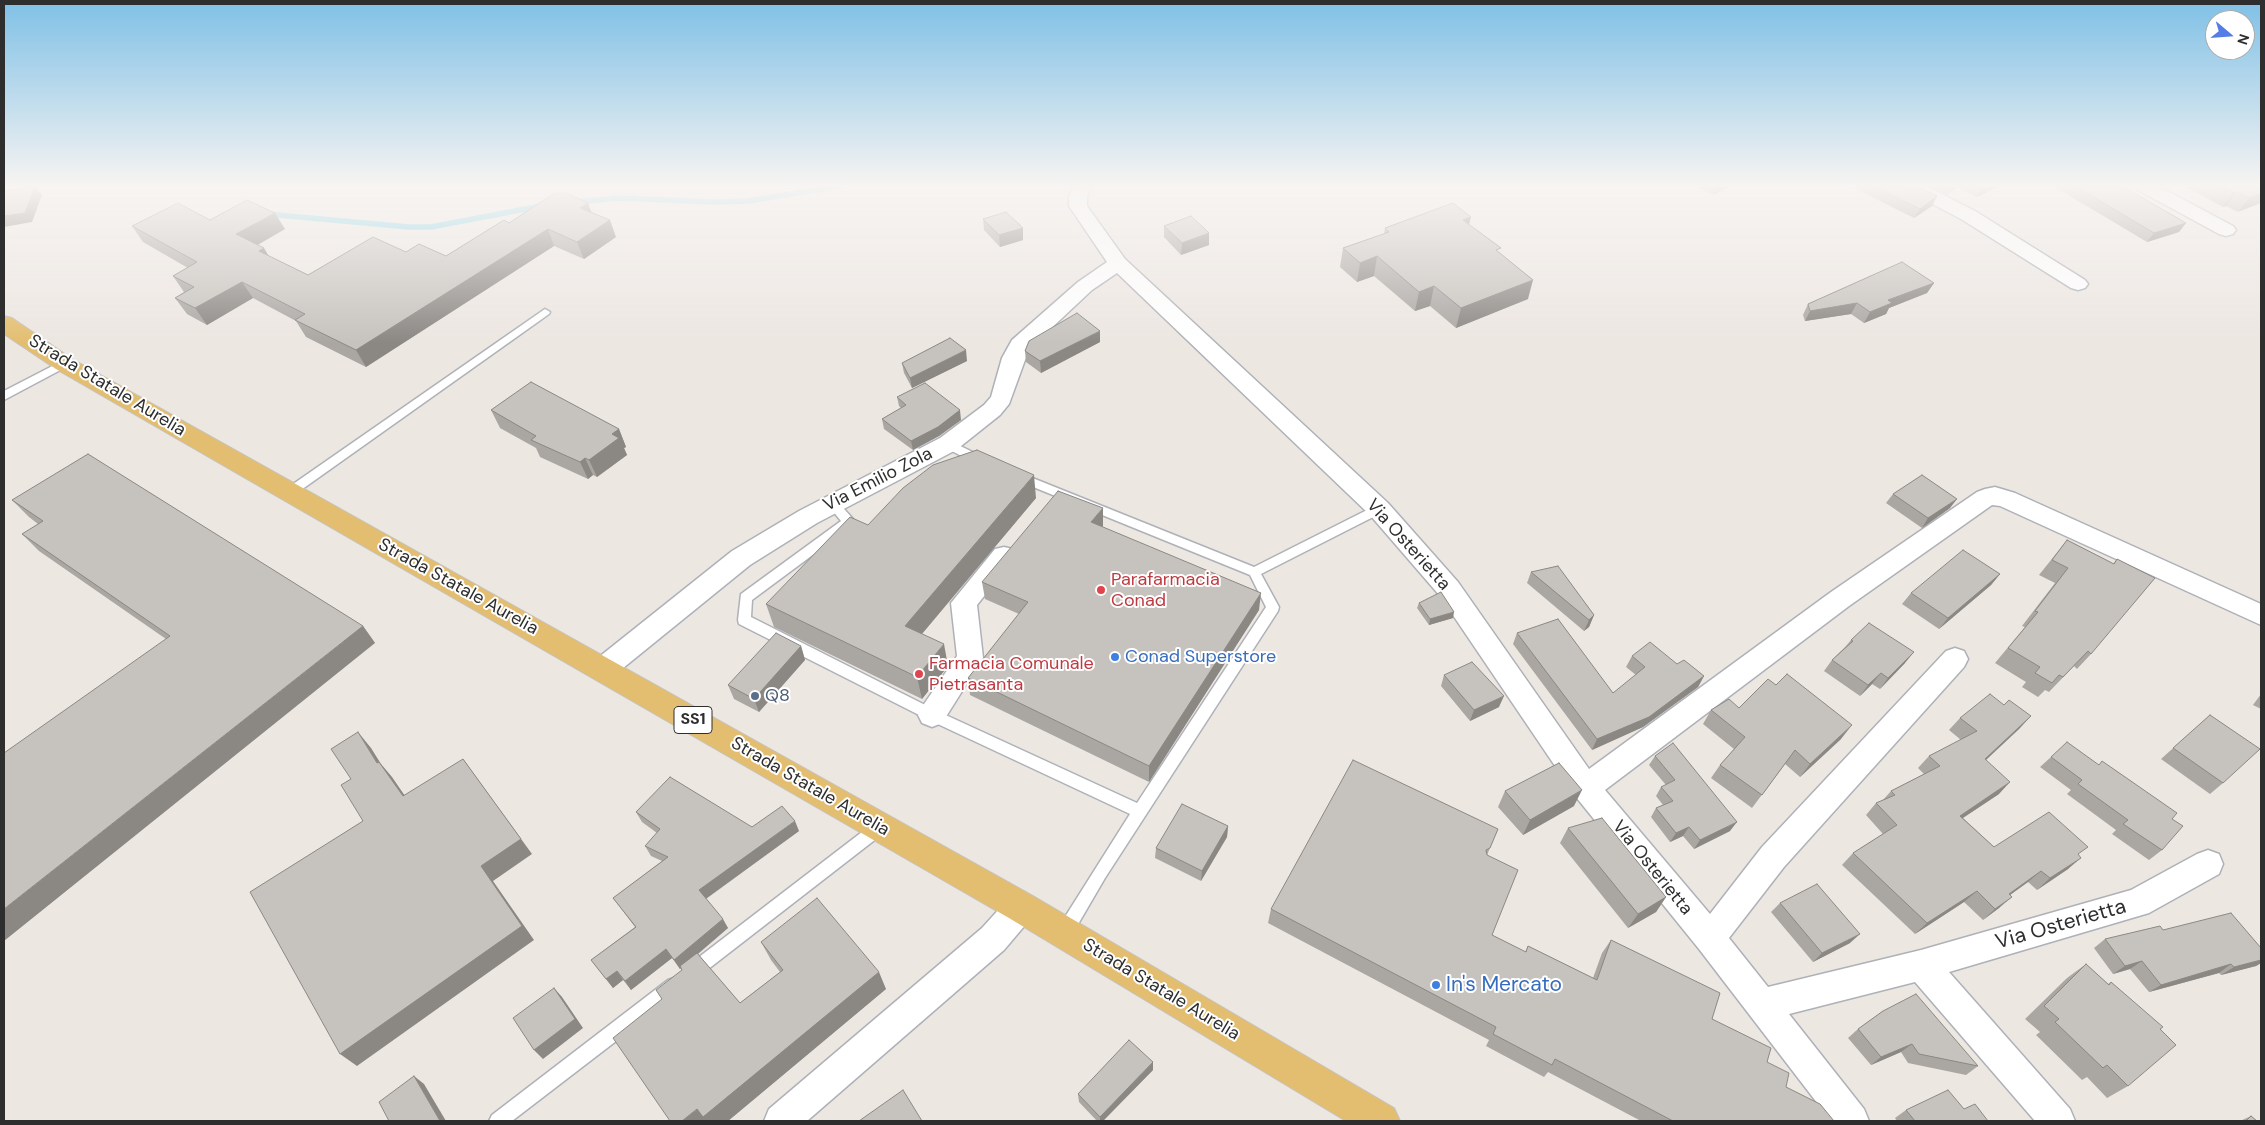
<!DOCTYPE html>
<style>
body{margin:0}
#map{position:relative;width:2265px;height:1125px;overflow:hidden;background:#ede7e2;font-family:"DM Sans",sans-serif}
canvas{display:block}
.frame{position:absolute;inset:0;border:5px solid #2e2e2e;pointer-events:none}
.north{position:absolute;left:2205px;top:10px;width:50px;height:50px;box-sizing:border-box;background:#fff;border:1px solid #ababab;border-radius:50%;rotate:108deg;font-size:14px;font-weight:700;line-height:20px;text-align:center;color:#2e2e2e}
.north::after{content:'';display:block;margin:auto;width:18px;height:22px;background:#547de8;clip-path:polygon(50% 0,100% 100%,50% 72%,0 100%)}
</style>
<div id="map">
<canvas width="2265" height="1125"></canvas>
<div class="frame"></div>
<div class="north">N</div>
</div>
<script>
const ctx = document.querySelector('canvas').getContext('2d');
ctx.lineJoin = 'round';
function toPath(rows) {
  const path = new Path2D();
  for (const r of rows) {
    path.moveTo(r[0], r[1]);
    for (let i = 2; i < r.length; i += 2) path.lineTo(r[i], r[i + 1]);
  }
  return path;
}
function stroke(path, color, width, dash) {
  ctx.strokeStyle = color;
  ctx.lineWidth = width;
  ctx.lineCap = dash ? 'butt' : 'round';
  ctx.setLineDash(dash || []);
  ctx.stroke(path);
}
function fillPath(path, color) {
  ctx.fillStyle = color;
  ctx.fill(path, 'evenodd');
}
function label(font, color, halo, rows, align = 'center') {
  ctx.font = font + ' "DM Sans",sans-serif';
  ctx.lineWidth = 4;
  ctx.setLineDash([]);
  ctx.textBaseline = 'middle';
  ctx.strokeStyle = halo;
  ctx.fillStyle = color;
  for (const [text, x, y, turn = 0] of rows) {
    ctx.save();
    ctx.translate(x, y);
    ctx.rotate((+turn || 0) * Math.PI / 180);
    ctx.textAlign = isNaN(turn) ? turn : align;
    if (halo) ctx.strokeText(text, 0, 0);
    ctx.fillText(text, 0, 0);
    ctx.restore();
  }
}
stroke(toPath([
 [574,202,620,198,715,202,748,201,839,186],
 [267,214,409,227,431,227,541,206]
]), '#81d2e3', 5.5);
const lane = toPath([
 [545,309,550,312,549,314,294,495,286,495,284,492,286,489,545,309],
 [64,360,68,362,69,364,68,366,4,400,4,391,64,360],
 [948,440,985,458,987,461,985,464,977,464,944,447,942,444,944,441,948,440],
 [1020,473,1254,567,1375,506,1379,505,1385,509,1383,512,1261,574,1279,607,1278,611,1105,878,1070,938,1064,940,1058,938,1056,933,1058,928,1130,814,927,719,739,624,738,620,741,594,841,521,827,504,833,500,837,501,853,519,855,522,853,525,752,600,751,617,937,711,1137,803,1266,607,1250,575,1016,480,1014,477,1020,473],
 [880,820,885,822,887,827,885,832,698,977,692,980,686,977,684,972,686,967,875,822,880,820],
 [674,978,680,980,682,986,680,992,512,1121,489,1121,492,1115,668,980,674,978]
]);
const street = toPath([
 [1073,186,1091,186,1087,197,1087,206,1125,259,1388,503,1458,582,1589,769,1831,592,1977,492,1985,489,1995,487,2015,493,2261,604,2261,625,2000,506,1992,505,1849,606,1605,790,1710,914,1762,847,1946,651,1955,648,1964,651,1968,659,1964,667,1784,867,1729,938,1768,987,1921,950,2131,890,2197,854,2208,850,2219,854,2223,864,2219,874,2149,913,1949,972,2070,1109,2075,1121,2035,1121,1915,982,1789,1014,1864,1109,1869,1121,1831,1121,1699,949,1576,797,1440,596,1370,515,1117,273,1092,290,1029,349,1009,404,1000,415,956,450,817,523,750,565,612,677,603,680,594,677,590,669,594,661,732,551,799,511,940,438,984,405,991,397,1002,358,1012,340,1078,282,1107,262,1069,206,1069,197,1073,186],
 [1904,186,1926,186,1975,211,2085,280,2088,284,2085,288,2078,290,2071,288,1961,219,1906,190,1904,186],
 [2136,186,2158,186,2233,226,2236,230,2233,234,2226,236,2219,234,2138,190,2136,186],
 [1004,547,1013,549,1016,556,977,605,983,658,942,723,932,727,922,723,918,715,922,707,957,656,951,603,995,549,1004,547],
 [1021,893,1032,897,1036,907,1032,917,1004,950,807,1121,764,1121,769,1109,982,928,1010,897,1021,893]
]);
const primary = toPath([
 [4,316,12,318,72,359,1033,896,1394,1108,1400,1121,1346,1121,1009,918,56,369,4,334,4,316]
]);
stroke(lane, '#aeb1b8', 3);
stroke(street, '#aeb1b8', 3);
stroke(primary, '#c4c4c4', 2);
fillPath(lane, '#fff');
fillPath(street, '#fff');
fillPath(primary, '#e3be71');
fillPath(toPath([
 [1696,186,1731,186,1713,195],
 [1850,186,1916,186,1937,196,1932,206,1914,218],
 [1929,186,2000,186,1977,197,1957,187,1947,195],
 [2053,186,2122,186,2186,223,2179,232,2147,242],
 [2184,186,2261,186,2238,212,2226,206,2223,207],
 [592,212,616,237,584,259,554,246,366,367,306,337,296,321,253,298,207,325,187,314,175,298,184,292,173,276,188,268,143,242,132,226,210,220,285,229,258,245,269,256,308,275,406,252,446,256,509,223],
 [983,219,1023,228,1023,240,1000,247,984,230],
 [1469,224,1499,253,1528,299,1456,328,1430,306,1415,311,1374,276,1357,282,1340,267,1343,248,1384,234,1385,228],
 [1164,226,1209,245,1181,255,1164,237],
 [1934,283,1927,293,1889,308,1886,314,1864,323,1851,314,1805,321,1803,315,1808,304],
 [1100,342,1041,373,1026,362,1025,351],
 [967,361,912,388,904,373,902,363],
 [897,397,961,420,939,436,913,450,884,429,882,419,901,408,899,406],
 [491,410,619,429,626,447,624,448,627,455,597,477,593,475,588,479,540,457,536,448,500,428],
 [1893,494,1950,508,1922,528,1886,503],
 [1036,498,922,634,948,666,922,699,774,627,766,604,868,525],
 [12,500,363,626,375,643,166,639,39,551,22,534,38,524,29,517],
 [1103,526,1102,527,1259,610,1149,782,970,695,968,678,1019,614,985,599,982,582],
 [2067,540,2113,564,2117,559,2091,654,2077,669,2074,666,2049,692,2045,690,2038,697,2022,687,2026,682,1995,663,2025,627,2022,626,2055,583,2039,575],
 [1531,572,1594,615,1589,627,1584,631,1527,583],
 [2000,574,1991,585,1939,629,1902,604,1911,593],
 [1419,603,1453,618,1429,625,1417,608],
 [1517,633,1613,693,1636,675,1626,667,1632,656,1677,664,1704,676,1698,687,1643,727,1592,750,1513,644],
 [1851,640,1905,663,1880,689,1872,684,1860,696,1824,671,1832,660,1846,646],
 [801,646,805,660,759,712,734,699,728,685],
 [1444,675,1499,707,1470,721,1441,686],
 [2261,694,2261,709,2253,705],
 [2004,705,2031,716,2019,729,1986,760,1999,794,1963,818,1994,847,2078,855,2068,869,2037,890,2028,882,2010,895,1999,908,1983,920,1964,902,1915,934,1842,865,1853,853,1883,834,1866,815,1876,803,1883,800,1891,791,1924,774,1918,768,1929,756,1961,740,1949,730,1960,718],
 [1739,708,1841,739,1800,777,1785,764,1752,808,1711,778,1720,765,1734,749,1703,724,1711,710],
 [2210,715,2223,783,2210,794,2161,759],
 [1655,756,1730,831,1694,849,1683,836,1670,842,1651,817,1656,808,1663,805,1656,796,1661,787,1666,785,1649,765],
 [2051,757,2172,819,2162,850,2149,860,2112,834,2116,830,2067,794,2071,790,2040,767],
 [1505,791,1574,806,1523,835,1498,807],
 [636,812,752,827,799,831,706,899,728,928,698,954,740,1003,780,972,771,960,761,942,886,989,728,1121,670,1121,662,999,682,970,681,968,680,969,672,958,631,990,623,980,613,988,591,960,635,927,613,898,662,861,651,856,645,846,657,833,642,822],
 [1228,826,1227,837,1201,881,1155,858,1156,848],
 [1568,828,1666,897,1656,912,1628,928,1560,843],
 [1498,829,1487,855,1492,935,1525,952,1528,946,1593,978,1602,953,1611,940,1712,1019,1767,1062,1786,1087,1834,1121,1641,1121,1548,1072,1544,1077,1486,1046,1489,1040,1268,923,1271,909],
 [1780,903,1850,943,1813,962,1771,912],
 [2163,930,2261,960,2261,963,2256,966,2221,975,2219,973,2149,992,2130,969,2113,974,2094,948,2105,939],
 [2086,964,2108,984,2111,982,2160,1029,2128,1086,2107,1098,2087,1077,2082,1080,2036,1035,2040,1032,2025,1019,2067,978],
 [1883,1011,1978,1066,1966,1075,1908,1063,1901,1052,1871,1065,1848,1038,1858,1029],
 [1153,1070,1103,1121,1097,1121,1079,1102,1078,1094],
 [1906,1110,1988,1121,1897,1121,1895,1118],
 [2251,1116,2257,1121,2240,1121]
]), '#aaa7a3');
fillPath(toPath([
 [35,186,42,195,32,222,4,227,4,216],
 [1716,186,1731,186,1713,195],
 [1952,186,1958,186,1957,187,1947,195],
 [1987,186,2000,186,1977,197,1982,188],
 [2236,192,2226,206,2223,207,2233,193],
 [2261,193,2261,203,2238,212,2249,198],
 [1937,196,1932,206,1914,218,1920,209],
 [588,203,594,219,580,208],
 [275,213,285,229,246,251,236,234],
 [1471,217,1466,236,1463,220],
 [610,220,616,237,584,259,577,242],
 [2186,223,2179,232,2147,242,2154,233],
 [1023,228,1023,240,1000,247,999,235],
 [548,229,554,246,366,367,356,350],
 [1209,233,1209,245,1181,255,1182,243],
 [264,248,274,265,259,251],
 [1377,256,1374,276,1357,282,1360,263],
 [1533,280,1528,299,1456,328,1461,308],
 [242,282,253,298,207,325,195,308],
 [1934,283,1927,293,1889,308,1886,314,1864,323,1870,312,1888,300],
 [1434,286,1430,306,1415,311,1419,292],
 [1857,303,1851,314,1805,321,1810,311],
 [1100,331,1100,342,1041,373,1040,361],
 [966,350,967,361,912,388,910,378],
 [960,410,961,420,939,436,913,450,911,441],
 [619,429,626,447,624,448,627,455,597,477,589,460,612,434],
 [585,458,593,475,588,479,580,462],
 [1034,475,1036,498,910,648,905,626],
 [1957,499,1950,508,1922,528,1928,518],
 [1103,508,1103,526,1092,540,1091,522],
 [2000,574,1991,585,1939,629,1948,618],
 [1261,593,1259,610,1149,782,1149,766],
 [1454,612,1453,618,1429,625,1430,619],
 [1594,615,1589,627,1584,631,1589,620],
 [363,626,375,643,4,941,4,909],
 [944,644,948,666,922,699,917,677],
 [801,646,805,660,759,712,754,699],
 [1914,652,1905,663,1880,689,1888,678],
 [1881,673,1872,684,1860,696,1868,685],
 [1704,676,1698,687,1643,727,1592,750,1597,739],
 [1504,696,1499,707,1470,721,1474,710],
 [2031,716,2019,729,1974,771,1985,759],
 [1852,725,1841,739,1800,777,1810,764],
 [358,732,371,748,381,764,392,777,416,812,403,796,377,763],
 [463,759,532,854,493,881,534,940,357,1066,340,1054,481,866],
 [2010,782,1999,794,1949,827,1960,816],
 [1582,790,1574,806,1523,835,1530,820],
 [795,821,799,831,704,900,699,890],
 [1737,822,1730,831,1694,849,1700,840],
 [1228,826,1227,837,1201,881,1202,871],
 [1689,827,1683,836,1670,842,1676,833],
 [2081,858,2068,869,2037,890,2050,878],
 [2041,871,2028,882,1996,905,2009,894],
 [1977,891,1964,902,1915,934,1927,923],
 [1666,897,1656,912,1628,928,1638,914],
 [2012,897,1999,908,1983,920,1995,909],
 [723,919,728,928,680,969,674,960],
 [1860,934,1850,943,1813,962,1822,953],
 [666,949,672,958,631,990,625,981],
 [2261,960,2261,963,2256,966,2221,975,2234,967],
 [2142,961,2130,969,2113,974,2125,966],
 [2231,964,2219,973,2149,992,2161,985],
 [617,971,623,980,613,988,606,979],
 [879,972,886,989,728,1121,682,1121],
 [554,988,562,997,583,1028,543,1059,534,1050],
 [1912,1044,1901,1052,1871,1065,1881,1057],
 [1153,1062,1153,1070,1103,1121,1100,1121,1100,1117],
 [414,1076,424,1084,446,1121,440,1121]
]), '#8b8884');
const building = toPath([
 [35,186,25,213,4,216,4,196,6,191,35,186],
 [1873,186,1916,186,1937,196,1920,209,1873,186],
 [1978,186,1987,186,1982,188,1978,186],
 [2075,186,2122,186,2186,223,2154,233,2075,186],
 [2219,186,2261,186,2261,193,2249,198,2236,192,2233,193,2219,186],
 [555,193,566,193,588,203,580,208,610,220,577,242,548,229,356,350,295,320,305,314,242,282,195,308,175,298,194,287,173,276,197,262,132,226,178,203,210,220,247,200,275,213,236,234,264,248,259,251,308,275,373,237,406,252,419,244,446,256,504,220,509,223,555,193],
 [1453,203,1471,217,1463,220,1501,248,1496,250,1533,280,1461,308,1434,286,1419,292,1377,256,1360,263,1343,248,1389,232,1385,228,1453,203],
 [1006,212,1023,228,999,235,983,219,1006,212],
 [1191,216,1209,233,1182,243,1164,226,1191,216],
 [1902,262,1934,283,1888,300,1892,303,1870,312,1857,303,1810,311,1808,304,1902,262],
 [1077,313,1100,331,1040,361,1025,351,1029,341,1077,313],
 [950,338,966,350,910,378,902,363,950,338],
 [531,382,619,429,612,434,619,438,589,460,585,458,580,462,531,440,536,436,491,410,531,382],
 [925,383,960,410,938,427,911,441,882,419,906,405,897,397,925,383],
 [977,450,1034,475,905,626,944,644,917,677,766,604,850,517,868,525,903,488,933,465,977,450],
 [88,454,363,626,4,909,4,753,170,636,22,534,43,521,12,500,88,454],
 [1922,475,1957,499,1928,518,1893,494,1922,475],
 [1058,491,1103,508,1091,522,1261,593,1149,766,968,678,1028,602,982,582,1058,491],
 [2067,540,2114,564,2117,559,2155,578,2091,654,2088,651,2063,677,2059,675,2052,683,2035,673,2040,667,2008,648,2038,612,2035,611,2068,568,2052,560,2067,540],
 [1963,550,2000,574,1948,618,1911,593,1963,550],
 [1558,566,1594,615,1589,620,1531,572,1558,566],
 [1441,592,1454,612,1430,619,1419,603,1441,592],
 [1558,619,1613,693,1645,667,1632,656,1650,642,1677,664,1684,660,1704,676,1649,717,1597,739,1517,633,1558,619],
 [1869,623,1914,652,1888,678,1881,673,1868,685,1832,660,1853,641,1851,640,1869,623],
 [776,633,801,646,754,699,728,685,776,633],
 [1472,662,1504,696,1474,710,1444,675,1472,662],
 [1787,674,1852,725,1810,764,1795,750,1762,795,1720,765,1745,737,1711,710,1729,699,1739,708,1768,679,1776,685,1787,674],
 [1990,694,2004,705,2009,700,2031,716,1985,759,2010,782,1960,816,1994,847,2049,812,2088,847,2078,854,2081,858,2050,878,2041,871,2009,894,2012,897,1995,909,1977,891,1927,923,1853,853,1897,825,1876,803,1895,795,1891,791,1940,766,1929,756,1977,731,1960,718,1990,694],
 [2210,715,2260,749,2223,783,2173,748,2210,715],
 [358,732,377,763,379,762,403,796,463,759,521,839,481,866,522,926,340,1054,250,892,363,821,341,785,351,779,331,749,358,732],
 [2067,742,2099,765,2102,761,2177,813,2172,819,2183,826,2162,850,2123,824,2128,820,2078,784,2082,780,2051,757,2067,742],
 [1673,743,1737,822,1700,840,1689,827,1676,833,1656,808,1673,801,1661,787,1675,780,1655,756,1673,743],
 [1353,760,1498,829,1490,848,1486,850,1487,855,1518,870,1492,935,1526,952,1528,946,1597,980,1611,940,1720,993,1712,1019,1771,1048,1767,1062,1789,1073,1786,1087,1820,1104,1834,1121,1673,1121,1555,1059,1552,1065,1493,1034,1496,1027,1271,909,1353,760],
 [1559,763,1582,790,1530,820,1505,791,1559,763],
 [670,777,752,827,782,806,795,821,699,890,723,919,674,960,666,949,625,981,617,971,606,979,591,960,636,927,613,898,668,857,645,846,660,829,636,812,670,777],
 [1182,804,1228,826,1202,871,1156,848,1182,804],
 [1602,818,1666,897,1638,914,1568,828,1602,818],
 [1817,884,1860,934,1822,953,1780,903,1817,884],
 [817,898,879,972,703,1117,697,1109,682,1121,670,1121,613,1038,662,999,656,990,682,970,680,966,697,953,740,1003,783,970,761,942,817,898],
 [2231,913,2261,948,2261,960,2234,967,2231,964,2161,985,2142,961,2125,966,2105,939,2160,926,2163,930,2231,913],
 [2086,964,2109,985,2111,982,2163,1027,2160,1029,2176,1045,2128,1086,2107,1065,2103,1068,2055,1022,2059,1019,2044,1006,2086,964],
 [554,988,575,1019,534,1050,513,1018,554,988],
 [1916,994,1978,1066,1919,1054,1912,1044,1881,1057,1858,1029,1883,1011,1916,994],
 [1129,1040,1153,1062,1100,1117,1078,1094,1129,1040],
 [414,1076,440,1121,389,1121,379,1102,414,1076],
 [903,1090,922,1121,859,1121,903,1090],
 [1948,1090,1964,1109,1975,1104,1988,1121,1915,1121,1906,1110,1948,1090],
 [2251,1116,2257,1121,2246,1121,2251,1116]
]);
fillPath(building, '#c6c2bd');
stroke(building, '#8b8884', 1);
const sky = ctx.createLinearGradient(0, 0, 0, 343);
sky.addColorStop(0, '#7fc0e6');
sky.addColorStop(0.54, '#f7f4f2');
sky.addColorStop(1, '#f7f4f200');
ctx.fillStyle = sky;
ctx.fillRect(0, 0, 2265, 343);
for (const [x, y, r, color] of [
 [1101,590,5,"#e0444e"],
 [1115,657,5,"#3f7fe0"],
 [919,674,5,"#e0444e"],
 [755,696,5,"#5c6f8a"],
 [1436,985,5,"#3f7fe0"]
]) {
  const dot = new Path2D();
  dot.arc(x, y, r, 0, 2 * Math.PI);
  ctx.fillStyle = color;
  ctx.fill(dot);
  stroke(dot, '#fff', 2);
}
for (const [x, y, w] of [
 [693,720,38]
]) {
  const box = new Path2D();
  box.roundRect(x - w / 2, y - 13.5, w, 27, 4);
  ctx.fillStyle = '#fff';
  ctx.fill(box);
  stroke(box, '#2e2e2e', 1);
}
label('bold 16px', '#2e2e2e', null, [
 ["SS1",693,720]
]);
label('18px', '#2e2e2e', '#fff', [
 ["Strada Statale Aurelia",107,386,31],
 ["Via Emilio Zola",878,480,-27],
 ["Via Osterietta",1408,545,48],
 ["Strada Statale Aurelia",458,587,29],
 ["Strada Statale Aurelia",810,787,30],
 ["Via Osterietta",1652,868,51],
 ["Strada Statale Aurelia",1161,990,31]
]);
label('18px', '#be3a42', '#fff', [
 ["Parafarmacia",1111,580],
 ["Conad",1111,601],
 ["Farmacia Comunale",929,664],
 ["Pietrasanta",929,685]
], 'left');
label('18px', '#366cbe', '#fff', [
 ["Conad Superstore",1125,657]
], 'left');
label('18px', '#4e5e75', '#fff', [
 ["Q8",765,696]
], 'left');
label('21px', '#2e2e2e', '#fff', [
 ["Via Osterietta",2061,925,-16]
]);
label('21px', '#366cbe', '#fff', [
 ["In's Mercato",1446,985]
], 'left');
</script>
